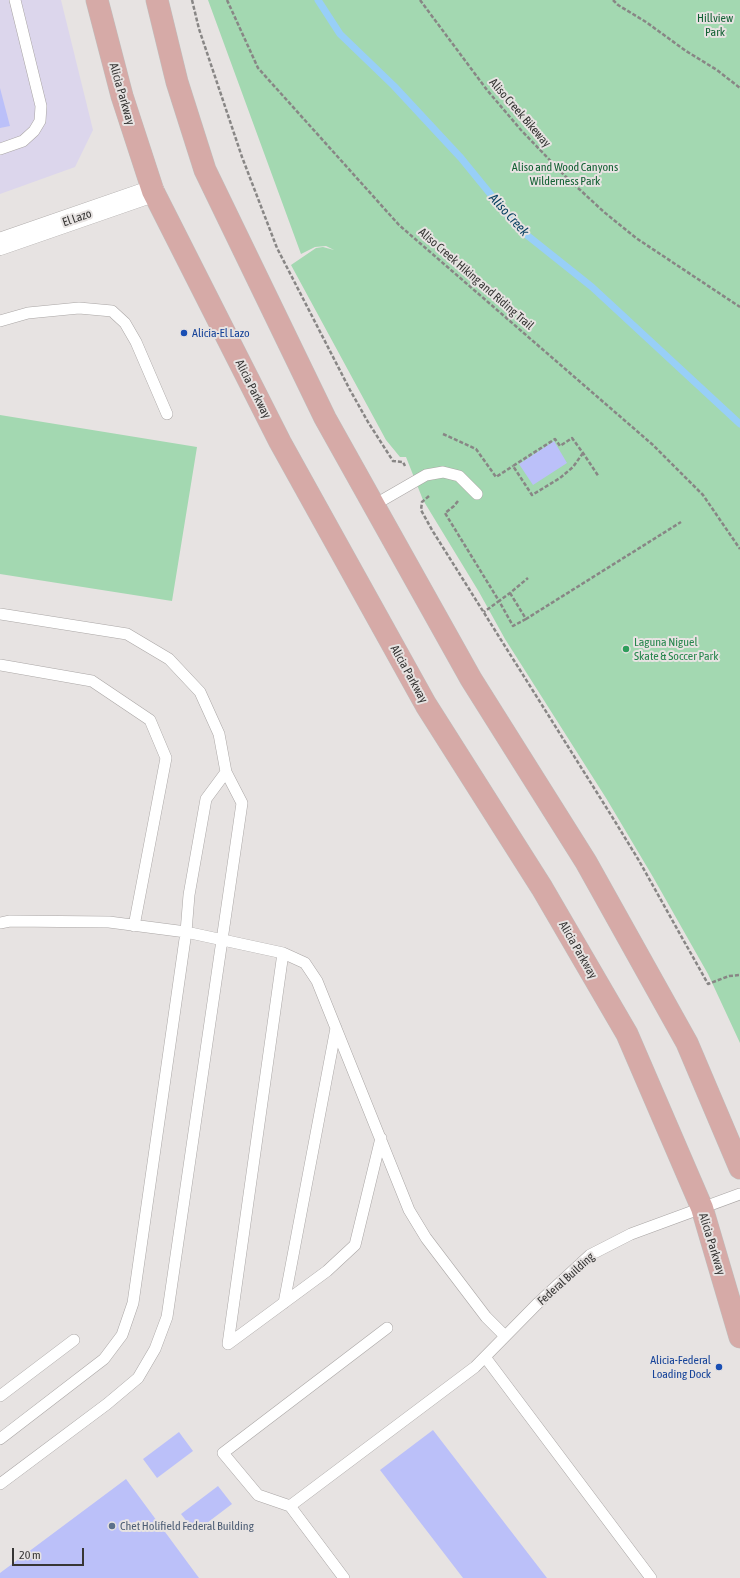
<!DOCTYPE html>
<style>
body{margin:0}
#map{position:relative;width:740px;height:1578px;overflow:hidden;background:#e7e3e2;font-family:"Asap Condensed",sans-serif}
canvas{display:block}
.scale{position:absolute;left:12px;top:1548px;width:72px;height:18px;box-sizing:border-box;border:2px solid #373635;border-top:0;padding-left:5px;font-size:12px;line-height:14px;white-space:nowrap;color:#373635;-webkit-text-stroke:3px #e7e3e2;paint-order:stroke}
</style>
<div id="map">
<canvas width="740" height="1578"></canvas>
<div class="scale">20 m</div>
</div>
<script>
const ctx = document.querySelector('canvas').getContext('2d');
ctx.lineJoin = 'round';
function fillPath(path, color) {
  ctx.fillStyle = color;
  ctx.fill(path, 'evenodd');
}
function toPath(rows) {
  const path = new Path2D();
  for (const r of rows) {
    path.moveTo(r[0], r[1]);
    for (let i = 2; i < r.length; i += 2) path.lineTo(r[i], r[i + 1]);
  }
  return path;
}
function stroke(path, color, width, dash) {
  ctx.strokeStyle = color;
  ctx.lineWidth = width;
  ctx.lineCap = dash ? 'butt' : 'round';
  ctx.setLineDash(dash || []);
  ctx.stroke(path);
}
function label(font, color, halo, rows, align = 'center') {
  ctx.font = font + ' "Asap Condensed",sans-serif';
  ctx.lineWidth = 4;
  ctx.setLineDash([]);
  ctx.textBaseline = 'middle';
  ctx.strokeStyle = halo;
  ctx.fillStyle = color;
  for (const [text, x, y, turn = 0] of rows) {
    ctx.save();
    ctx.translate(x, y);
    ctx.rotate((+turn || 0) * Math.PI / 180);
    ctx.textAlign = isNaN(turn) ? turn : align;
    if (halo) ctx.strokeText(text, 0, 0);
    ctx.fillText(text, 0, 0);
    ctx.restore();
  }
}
fillPath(toPath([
 [0,0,61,0,93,130,75,167,0,194]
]), '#dcd6ec');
fillPath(toPath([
 [208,0,740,0,740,1043,708,974,653,877,606,798,505,639,479,592,423,500,406,457,400,457,386,440,291,265,316,248,323,247,334,250,326,246,315,247,301,254],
 [0,415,197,447,172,601,0,574]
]), '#a3d8b1');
stroke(toPath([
 [318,0,340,34,394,86,461,158,518,228,592,287,740,424]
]), '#98cff7', 7);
fillPath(toPath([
 [0,88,10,126,0,128],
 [554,441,567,463,533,485,519,464],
 [433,1430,547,1578,463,1578,380,1470],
 [179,1432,193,1451,157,1478,143,1459],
 [126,1479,199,1578,0,1578,0,1573],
 [218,1486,232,1504,195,1532,181,1514]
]), '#bbc0f9');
const lane = toPath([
 [0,149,23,141,34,131,40,121,41,106,15,0],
 [0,321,28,313,79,308,112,311,125,323,136,342,167,414],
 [374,505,426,475,443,472,459,476,477,494],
 [0,614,127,634,169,659,200,692,219,734,226,772,242,803,167,1317,155,1349,138,1378,107,1404,0,1484],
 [0,665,92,681,150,720,166,758,134,926],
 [0,923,10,921,109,922,186,932,283,953,305,963,317,981,409,1210,426,1238,486,1317,505,1336],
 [284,1303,336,1028],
 [228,1344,283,953],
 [228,1344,327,1271,355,1245,381,1138],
 [485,1357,651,1578],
 [0,1396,74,1340],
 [0,1439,104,1359,122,1335,133,1303,186,932,189,895,206,799,226,772],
 [290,1506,475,1367,537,1304,590,1255,631,1234,740,1194],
 [344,1578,290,1506,258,1495,223,1453,387,1328]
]);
const secondary = toPath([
 [0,244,153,191]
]);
const primary = toPath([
 [97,0,122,96,153,191,280,442,426,705,542,888,627,1034,702,1208,740,1337],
 [157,0,177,82,205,170,325,418,471,679,586,862,687,1043,740,1168]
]);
stroke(lane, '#aaa6a5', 12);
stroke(secondary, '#aaa6a5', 23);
stroke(primary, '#bfbfbe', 23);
stroke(toPath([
 [192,0,199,29,242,157,277,248,350,390,368,422,393,461,403,462,405,466],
 [227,0,258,68,399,225,653,445,703,495,740,549],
 [420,0,487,90,521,130,565,176,604,212,636,238,740,307],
 [613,0,618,5,646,22,686,51,717,70,740,88],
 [443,434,476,449,496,477,513,466],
 [583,453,573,467,560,478,532,495,513,466,555,439,560,446,572,438,583,453,599,477],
 [429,496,422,502,421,510,432,530,611,815,638,859,708,984,729,976,740,975],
 [458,501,454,506,445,513,499,601,484,612],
 [510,593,526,619,681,522],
 [526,619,513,626,499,601,510,593,528,578]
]), '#888685', 2.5, [4, 2]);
stroke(lane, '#fff', 11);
stroke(secondary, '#fff', 22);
stroke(primary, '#d6aaa7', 22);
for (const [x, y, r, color] of [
 [184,333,4,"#1a4fb4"],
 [626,649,4,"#2e9e5b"],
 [719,1367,4,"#1a4fb4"],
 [112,1526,4,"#5c6f8a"]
]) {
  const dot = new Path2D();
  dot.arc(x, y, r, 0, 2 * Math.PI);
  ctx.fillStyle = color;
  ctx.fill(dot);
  stroke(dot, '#e7e3e2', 1.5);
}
label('12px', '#136134', '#e7e3e2', [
 ["Hillview",715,18],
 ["Park",715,32],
 ["Aliso and Wood Canyons",565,167],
 ["Wilderness Park",565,181]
]);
label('12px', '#373635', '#e7e3e2', [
 ["Alicia Parkway",122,94,74],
 ["Aliso Creek Bikeway",520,113,49],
 ["El Lazo",77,218,-19],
 ["Aliso Creek Hiking and Riding Trail",476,279,41],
 ["Alicia Parkway",253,389,63],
 ["Alicia Parkway",409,674,61],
 ["Alicia Parkway",578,950,60],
 ["Alicia Parkway",712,1244,73],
 ["Federal Building",566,1279,-42]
]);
label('12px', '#164399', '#e7e3e2', [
 ["Alicia-El Lazo",192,333],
 ["Alicia-Federal",711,1360,"right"],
 ["Loading Dock",711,1374,"right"]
], 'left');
label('12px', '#27864d', '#e7e3e2', [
 ["Laguna Niguel",634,642],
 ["Skate & Soccer Park",634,656]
], 'left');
label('12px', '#4e5e75', '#e7e3e2', [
 ["Chet Holifield Federal Building",120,1526]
], 'left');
label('italic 13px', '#0b4263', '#e7e3e2', [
 ["Aliso Creek",509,215,48]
]);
</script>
